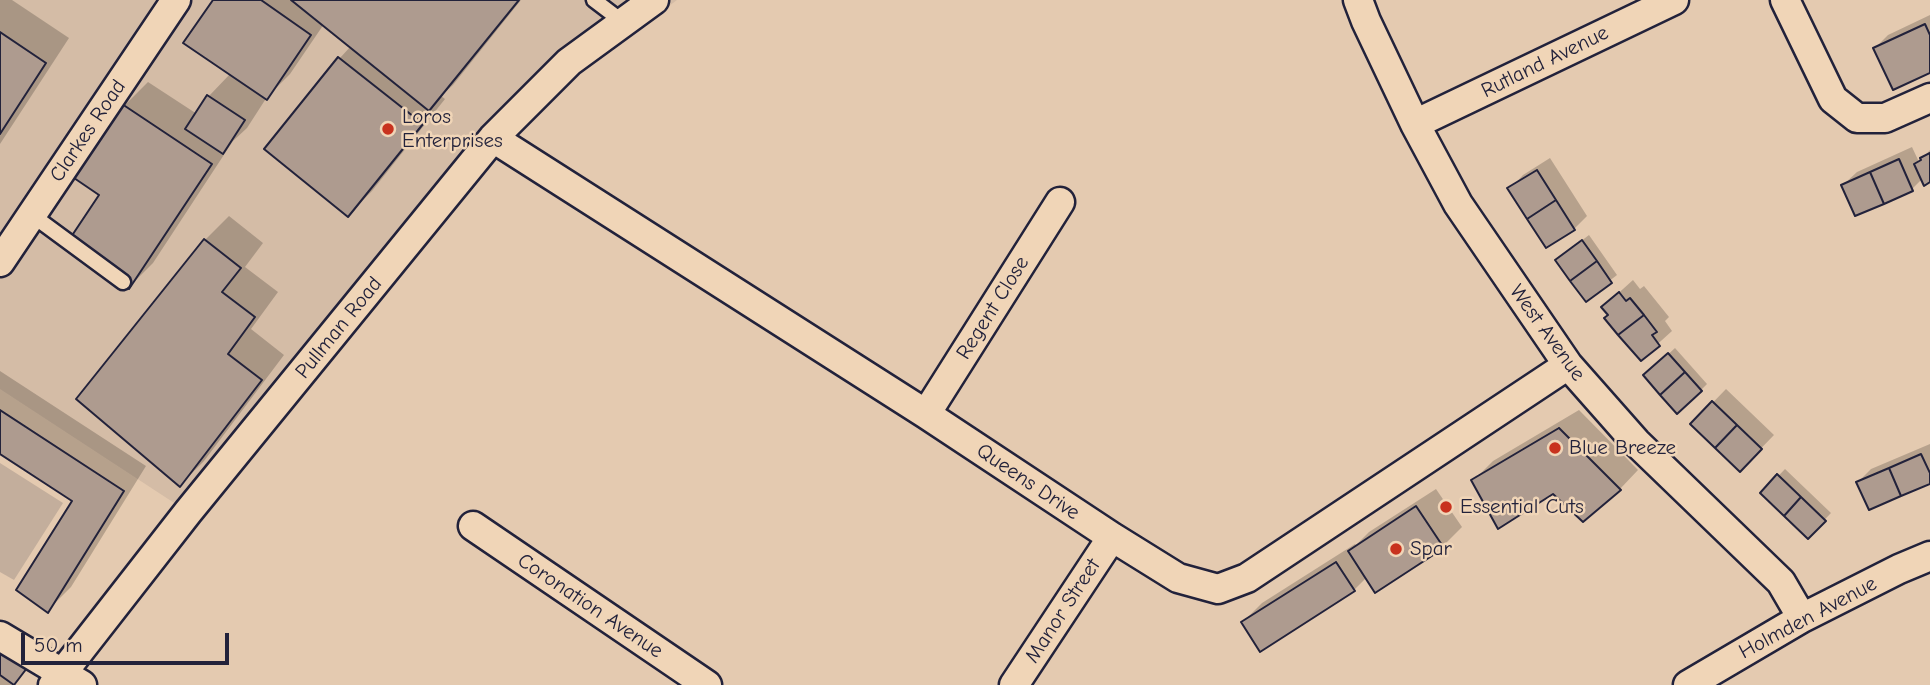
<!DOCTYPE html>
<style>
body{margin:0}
#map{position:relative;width:1930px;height:685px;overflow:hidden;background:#e4cab0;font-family:"Comic Neue",sans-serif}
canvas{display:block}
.scale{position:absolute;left:21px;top:633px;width:208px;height:32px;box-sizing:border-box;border:4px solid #22223b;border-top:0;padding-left:9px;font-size:21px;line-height:24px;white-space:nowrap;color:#22223b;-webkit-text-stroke:5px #f0d5b7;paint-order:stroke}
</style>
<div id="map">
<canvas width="1930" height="685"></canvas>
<div class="scale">50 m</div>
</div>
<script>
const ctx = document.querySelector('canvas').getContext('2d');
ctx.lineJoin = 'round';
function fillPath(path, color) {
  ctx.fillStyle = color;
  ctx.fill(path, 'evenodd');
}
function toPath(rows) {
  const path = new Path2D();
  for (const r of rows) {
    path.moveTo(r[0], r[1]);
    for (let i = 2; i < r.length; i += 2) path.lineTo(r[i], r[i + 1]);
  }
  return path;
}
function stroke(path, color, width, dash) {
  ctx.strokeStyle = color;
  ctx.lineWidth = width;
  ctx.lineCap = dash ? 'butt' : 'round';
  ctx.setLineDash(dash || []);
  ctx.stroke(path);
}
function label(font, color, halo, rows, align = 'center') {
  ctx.font = font + ' "Comic Neue",sans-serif';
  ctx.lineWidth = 5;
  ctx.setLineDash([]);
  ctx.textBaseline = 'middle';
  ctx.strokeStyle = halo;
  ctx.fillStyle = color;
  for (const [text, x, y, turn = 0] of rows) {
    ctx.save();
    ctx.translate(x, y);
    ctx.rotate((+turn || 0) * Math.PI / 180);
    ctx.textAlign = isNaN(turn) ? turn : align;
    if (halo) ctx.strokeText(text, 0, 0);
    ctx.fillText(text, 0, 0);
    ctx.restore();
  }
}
fillPath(toPath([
 [0,0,677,0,493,138,188,512,0,389]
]), '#d4bca6');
fillPath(toPath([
 [0,463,63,503,14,580,0,572]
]), '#c3ae9c');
fillPath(toPath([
 [0,0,12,0,69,38,0,144],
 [215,0,521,0,453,85,441,96,445,99,372,191,348,215,266,149,340,58,351,46,324,24,290,74,267,97,247,128,233,141,153,263,129,287,102,194,124,106,148,82,197,114,209,96,231,73],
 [1930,15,1930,71,1875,48,1888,35],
 [1912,147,1919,162,1930,150,1930,181,1922,179,1912,189,1843,185,1857,172],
 [1550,158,1587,216,1574,229,1510,189,1523,175],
 [229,216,263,243,245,267,278,292,251,329,284,355,204,461,180,485,205,240],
 [1589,235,1617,275,1586,299,1564,254],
 [1633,280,1640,289,1644,286,1669,317,1665,321,1672,331,1641,359,1603,307],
 [1675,348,1707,384,1701,390,1646,375],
 [0,371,146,466,71,587,47,611,74,500,0,452],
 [1726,389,1774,435,1740,470,1692,424],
 [1579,410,1638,470,1620,489,1553,492,1474,480,1493,461],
 [1930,444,1930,482,1858,482,1871,469],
 [1785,469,1831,513,1808,537,1762,493],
 [1436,489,1462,527,1443,546,1367,577,1354,590,1243,622,1262,603,1355,544,1356,545,1369,532],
 [0,628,39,654,27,670,11,685,0,685]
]), '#0003');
const building = toPath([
 [213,0,261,0,311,35,267,100,183,43,213,0],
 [291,0,519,0,429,111,291,0],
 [1925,24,1930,35,1930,73,1893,90,1873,48,1925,24],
 [0,32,46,63,0,134,0,32],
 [338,57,423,124,348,217,264,149,338,57],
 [207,95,245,120,223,154,185,129,207,95],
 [122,104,212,164,129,289,65,246,99,195,74,178,122,104],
 [1930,153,1930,182,1924,186,1914,164,1921,160,1920,158,1930,153],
 [1899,159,1913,191,1884,204,1870,172,1899,159],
 [1537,170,1556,200,1527,219,1507,188,1537,170],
 [1870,172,1884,204,1855,216,1841,185,1870,172],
 [1556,200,1575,230,1546,248,1527,219,1556,200],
 [204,239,241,268,222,292,255,317,228,354,262,380,180,487,76,399,204,239],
 [1582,240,1597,261,1570,281,1555,260,1582,240],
 [1597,261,1612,283,1586,302,1570,281,1597,261],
 [1619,292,1626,301,1630,298,1644,315,1618,335,1604,318,1608,315,1601,307,1619,292],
 [1644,315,1657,332,1652,335,1660,346,1641,361,1618,335,1644,315],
 [1668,353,1685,372,1660,395,1643,375,1668,353],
 [1685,372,1702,391,1677,414,1660,395,1685,372],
 [1712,401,1737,425,1715,448,1690,424,1712,401],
 [0,410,124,491,48,613,16,590,72,501,0,454,0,410],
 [1737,425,1762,449,1740,472,1715,448,1737,425],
 [1559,428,1621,490,1583,522,1553,494,1498,529,1471,480,1559,428],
 [1921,454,1930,473,1930,484,1901,496,1889,468,1921,454],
 [1889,468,1901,496,1869,510,1856,482,1889,468],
 [1777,474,1801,497,1784,516,1760,493,1777,474],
 [1801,497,1826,521,1808,539,1784,516,1801,497],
 [1416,506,1444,548,1375,593,1348,551,1416,506],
 [1336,562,1355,591,1260,652,1241,622,1336,562],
 [0,647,27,668,14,685,0,675,0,647]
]);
fillPath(building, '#ae9b8f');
stroke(building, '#22223b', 2);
const service = toPath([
 [594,0,623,22],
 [32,215,123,282]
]);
const minor = toPath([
 [1358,0,1366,21,1415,124,1458,204,1568,365,1636,442,1781,582,1802,618],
 [1785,0,1833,99,1857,118,1885,118,1930,98],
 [1415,124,1674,0],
 [493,138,926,414,1112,537,1178,578,1218,589,1247,578,1568,365],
 [0,262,176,0],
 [926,414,1060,202],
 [473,526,707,685],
 [0,636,82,685],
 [53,685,188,512,493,138,569,62,654,0],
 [1014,685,1112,537],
 [1688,685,1802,618,1899,569,1930,556]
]);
stroke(service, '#22223b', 19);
stroke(minor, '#22223b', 33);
stroke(service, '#f0d5b7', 14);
stroke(minor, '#f0d5b7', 28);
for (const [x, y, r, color] of [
 [388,129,7,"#c8321e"],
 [1555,448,7,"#c8321e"],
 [1446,507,7,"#c8321e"],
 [1396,549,7,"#c8321e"]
]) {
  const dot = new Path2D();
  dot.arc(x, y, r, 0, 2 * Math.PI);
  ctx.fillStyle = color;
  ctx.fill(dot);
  stroke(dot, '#f0d5b7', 2.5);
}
label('21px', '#22223b', '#f0d5b7', [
 ["Rutland Avenue",1545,62,-26],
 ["Clarkes Road",88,131,-56],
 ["Regent Close",993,308,-58],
 ["Pullman Road",339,328,-51],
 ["West Avenue",1547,333,54],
 ["Queens Drive",1028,482,34],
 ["Coronation Avenue",590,606,34],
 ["Manor Street",1063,611,-57],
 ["Holmden Avenue",1808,618,-28]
]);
label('21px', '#22223b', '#f0d5b7', [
 ["Loros",402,117],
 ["Enterprises",402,141],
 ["Blue Breeze",1569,448],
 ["Essential Cuts",1460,507],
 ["Spar",1410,549]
], 'left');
</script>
